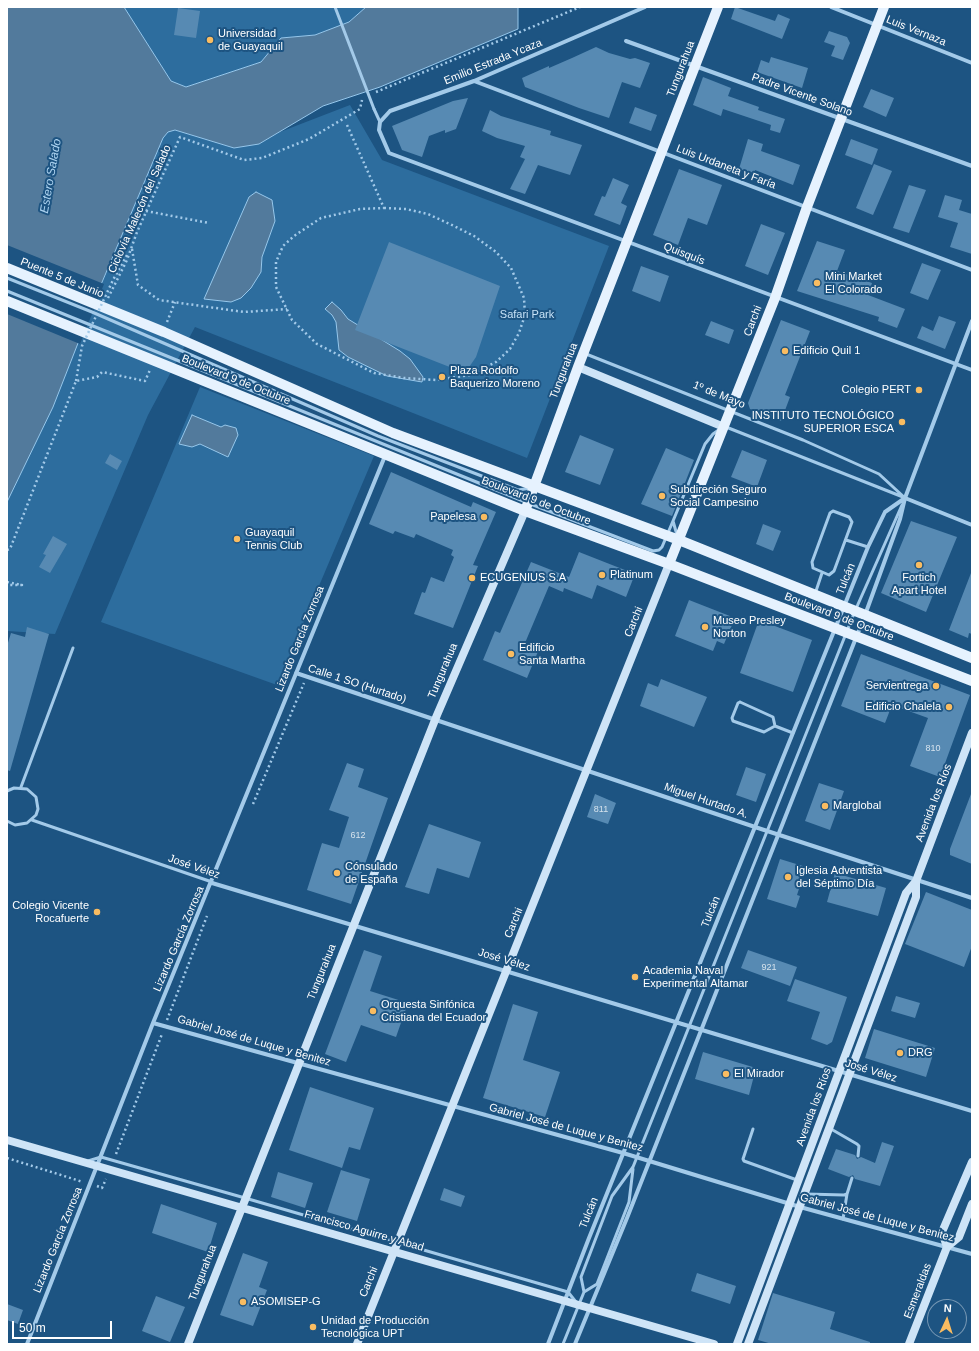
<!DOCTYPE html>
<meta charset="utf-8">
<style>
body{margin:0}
#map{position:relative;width:979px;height:1351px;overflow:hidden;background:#1d5482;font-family:Arial,sans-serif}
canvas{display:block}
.frame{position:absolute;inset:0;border:8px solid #fff;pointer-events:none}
.north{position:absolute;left:927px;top:1299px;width:40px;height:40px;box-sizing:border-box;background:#1d5482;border:1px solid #7798b4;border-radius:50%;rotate:4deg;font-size:11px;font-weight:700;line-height:16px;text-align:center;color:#fff}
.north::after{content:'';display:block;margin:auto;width:14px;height:18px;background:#f9bc61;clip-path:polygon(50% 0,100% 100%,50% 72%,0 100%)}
.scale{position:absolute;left:12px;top:1321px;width:100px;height:18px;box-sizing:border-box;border:2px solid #fff;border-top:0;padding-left:5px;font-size:12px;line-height:14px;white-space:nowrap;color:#fff;-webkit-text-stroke:3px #1d5482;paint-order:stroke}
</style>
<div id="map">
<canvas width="979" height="1351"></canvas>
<div class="frame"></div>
<div class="north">N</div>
<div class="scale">50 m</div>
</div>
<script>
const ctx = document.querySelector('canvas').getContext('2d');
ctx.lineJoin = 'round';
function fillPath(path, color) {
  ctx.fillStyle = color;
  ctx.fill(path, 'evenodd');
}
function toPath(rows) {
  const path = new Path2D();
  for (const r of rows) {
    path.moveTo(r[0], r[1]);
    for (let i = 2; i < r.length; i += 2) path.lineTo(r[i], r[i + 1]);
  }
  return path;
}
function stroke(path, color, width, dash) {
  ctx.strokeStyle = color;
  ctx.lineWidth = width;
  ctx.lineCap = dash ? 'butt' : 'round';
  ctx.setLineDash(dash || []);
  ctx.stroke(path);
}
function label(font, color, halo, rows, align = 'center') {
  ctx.font = font + ' Arial,sans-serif';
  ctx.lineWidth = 4;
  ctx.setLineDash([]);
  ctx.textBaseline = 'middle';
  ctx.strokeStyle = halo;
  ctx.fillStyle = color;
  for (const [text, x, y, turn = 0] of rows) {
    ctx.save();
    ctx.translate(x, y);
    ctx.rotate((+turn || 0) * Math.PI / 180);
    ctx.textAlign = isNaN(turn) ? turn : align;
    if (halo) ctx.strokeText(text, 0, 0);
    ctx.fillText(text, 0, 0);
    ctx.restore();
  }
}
fillPath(toPath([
 [124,7,366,7,349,22,315,35,281,38,261,62,186,87,171,81],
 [350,105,382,160,609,246,527,458,195,327,148,415,55,634,7,631,7,500,45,419,163,138,168,131,175,130,234,148,259,144,280,132],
 [200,387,374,456,277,685,101,622]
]), '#2d6d9e');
const water = toPath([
 [7,7,124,7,171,81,186,87,261,62,281,38,315,35,349,22,366,7,518,7,518,29,380,87,323,106,259,144,234,148,175,130,168,132,163,138,100,287,53,407,7,502,7,7],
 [256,192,272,200,275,221,262,257,261,272,251,288,241,298,231,302,204,299,249,197,256,192],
 [332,302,341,310,348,319,400,351,410,359,423,377,422,382,387,376,348,357,339,350,336,322,332,315,325,309,332,302],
 [192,415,221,427,225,425,236,428,238,435,228,457,200,444,192,447,179,444,192,415]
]);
fillPath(water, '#527a9c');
stroke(water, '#96c7eb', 1);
fillPath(toPath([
 [7,245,104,284,80,344,7,314]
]), '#1d5482');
fillPath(toPath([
 [735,7,775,21,778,14,790,19,782,39,731,19],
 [178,8,200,11,196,38,174,35],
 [829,31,847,37,850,43,843,60,831,56,835,46,824,42],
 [596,47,609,53,630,59,635,58,650,63,640,88,622,82,609,118,579,108,525,87,522,78,549,66,549,68,572,58],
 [771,57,808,68,802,88,757,72,761,60,769,63],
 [703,77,731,88,728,96,759,107,758,110,785,119,780,133,770,130,771,125,723,109,721,116,693,105],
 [871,89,894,98,886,117,863,107],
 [468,98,456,129,445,133,445,130,429,136,422,157,402,150,392,126,453,101],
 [635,107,657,115,651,131,629,123],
 [490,110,501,116,551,131,550,135,582,145,570,175,538,165,525,194,510,189,525,159,520,157,525,146,497,138,482,131],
 [748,139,763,144,761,151,800,165,793,185,755,170,754,173,739,169],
 [851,139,878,149,872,165,845,155],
 [874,164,892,171,873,215,856,208],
 [679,169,722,185,707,225,688,218,678,245,653,235],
 [613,178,629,185,621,203,627,206,620,225,594,215,602,196,605,197],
 [909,185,926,190,909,233,893,228],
 [945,195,962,200,959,210,972,214,972,254,950,247,958,223,938,217],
 [761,224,785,233,768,275,745,266],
 [817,241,845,250,837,271,872,283,868,295,905,309,897,328,878,321,879,317,797,291],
 [389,242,500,286,476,357,465,373,355,330],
 [922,263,941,270,928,300,910,293],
 [641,266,669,276,660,302,632,291],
 [939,316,956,322,945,349,917,338,922,326,933,331],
 [781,320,810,331,785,395,790,397,781,421,750,409,748,403],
 [711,321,734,330,729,344,705,335],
 [580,435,614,449,600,485,565,472],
 [666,448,694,460,672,516,641,504],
 [742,450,767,460,757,487,731,477],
 [110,454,122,461,117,470,105,463],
 [391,472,471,507,473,502,496,512,473,565,478,566,453,628,414,614,422,592,425,593,431,577,444,582,454,557,451,555,453,550,416,534,414,538,395,531,393,534,369,524],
 [911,521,957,537,926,612,881,593],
 [763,524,781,531,773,551,756,544],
 [53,536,67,544,50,573,39,567,46,555,43,554],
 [579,552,635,574,626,597,597,585,592,599,564,588,563,592,549,586,525,643,539,649,527,678,483,660,495,631,500,633,531,562,569,577],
 [971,573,972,634,969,633,968,638,949,630],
 [689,600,735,618,724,644,717,641,713,651,675,636],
 [759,620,812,640,793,692,740,673],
 [27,627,49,634,10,771,7,770,7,646,11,633,25,637],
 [861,654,970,695,940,777,910,766,928,718,892,705,885,723,841,706],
 [661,679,707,697,694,727,640,706,648,683,658,687],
 [347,763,364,769,358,787,388,798,351,904,307,890,322,843,339,848,349,817,329,810],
 [746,767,766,774,756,802,736,795],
 [819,783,844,791,830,830,805,821],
 [595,794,616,803,608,824,587,817],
 [971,794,972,794,972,864,950,855,950,849],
 [429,824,481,842,469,878,437,868,429,894,405,887],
 [780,859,806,867,797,895,800,896,796,908,767,899],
 [835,873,886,888,878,916,827,902],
 [926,892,972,910,972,946,964,967,905,944],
 [364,950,382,956,370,991,408,1003,396,1037,361,1025,346,1062,325,1054],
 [748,950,797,967,790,986,741,968],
 [795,979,847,997,832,1042,827,1045,811,1039,820,1012,787,1001],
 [896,996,920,1003,915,1018,891,1011],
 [513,1004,538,1012,523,1060,560,1072,545,1117,483,1098],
 [874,1029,935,1048,926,1077,865,1058],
 [703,1052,756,1068,749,1095,695,1079],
 [310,1087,374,1108,360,1150,349,1147,342,1168,289,1150],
 [882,1142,894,1146,880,1186,855,1179,853,1175,849,1177,828,1169,836,1149,855,1155,857,1159,861,1157,875,1163],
 [341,1170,370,1179,357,1221,327,1212],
 [278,1172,313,1183,305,1208,271,1197],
 [444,1188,465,1196,461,1207,440,1200],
 [161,1204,217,1223,208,1252,152,1233],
 [243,1253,268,1262,259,1287,267,1290,253,1326,220,1315],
 [697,1273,736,1286,730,1304,691,1291],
 [773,1293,835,1312,830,1329,870,1342,870,1344,772,1344,758,1340],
 [156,1296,185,1307,170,1342,142,1331],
 [7,1304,23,1310,18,1324,7,1320]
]), '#578ab3');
stroke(toPath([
 [376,92,580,7],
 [347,125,384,208],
 [384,208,406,209,428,214,454,226,474,236,496,252,511,268,524,298,525,315,519,333,510,349,496,362,470,375,436,380,404,378,374,373,317,344,292,320,276,287,276,262,283,246,294,236,321,218,360,209,384,208],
 [146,211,209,223],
 [132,249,138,285,159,300,244,312,287,309],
 [108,298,127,260,137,232,180,137,244,160,262,158,309,139,360,109,362,100],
 [167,322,175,302],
 [7,550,10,549,76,381,97,377,102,372,145,381,150,370],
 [7,582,22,585,7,585],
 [253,804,304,683],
 [167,1020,207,916],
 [116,1154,162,1034],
 [7,1158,83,1182],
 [97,1186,102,1188,106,1179]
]), '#a3cae9', 2.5, [2, 3]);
stroke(toPath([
 [374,109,380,122],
 [7,278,92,312,378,436,518,490,531,488],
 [7,291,528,503,653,551,659,550,662,547,673,521],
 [586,354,803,440,879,474,905,498],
 [726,427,903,497],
 [833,511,849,517,852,522,834,571,829,575,813,568,812,562,830,513,833,511],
 [677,535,673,521,705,444,713,434,720,429],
 [846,540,868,547],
 [815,594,822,573],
 [740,702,773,717,775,726,764,732,733,721,732,718,738,703,740,702],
 [775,726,793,733],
 [21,787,73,648],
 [7,791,14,788,27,789,36,797,38,809,36,815,27,823,15,825,7,821],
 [32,820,212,882],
 [753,1129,743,1159,744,1161,797,1180],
 [831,1129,857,1144,859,1146,858,1156],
 [88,1161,101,1157,245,1198,568,1292,576,1302],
 [806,1194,844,1195,847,1194,852,1178],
 [843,1219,847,1194],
 [584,1292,597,1284,629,1202,633,1169],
 [563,1344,584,1292,581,1277,612,1196,633,1167,855,611,902,505]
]), '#a3cae9', 3);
stroke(toPath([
 [645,7,474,81,390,111,380,122,379,130,389,153,972,370],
 [831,7,972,63],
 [626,41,972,166],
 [474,81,972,270],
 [905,498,972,525],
 [296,673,755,827,972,898],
 [212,883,972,1111],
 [153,1023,623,1153,800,1207,972,1254],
 [27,1344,153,1023,385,456],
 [548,1344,589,1238,868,547,885,512,905,498],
 [575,1344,627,1218,865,615,900,519,905,498,972,321]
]), '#a3cae9', 4);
stroke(toPath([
 [578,367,724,427],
 [7,1140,714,1344],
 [947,1247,942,1232,972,1162],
 [188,1344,437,715,525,511],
 [357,1344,669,564],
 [737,1344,906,893,916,881],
 [748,1344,916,897,916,881,972,733],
 [909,1344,947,1247,959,1237,972,1204]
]), '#cee4f7', 8);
stroke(toPath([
 [7,268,164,332,393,433,679,540,972,658],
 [7,301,525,511,669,564,972,681],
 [525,511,578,367,718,7],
 [669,564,775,298,807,207,884,7]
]), '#e6f2fe', 10);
stroke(toPath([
 [76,381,82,346,113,280,127,255]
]), '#a3cae9', 2.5, [2, 3]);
stroke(toPath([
 [335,7,374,109]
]), '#a3cae9', 3);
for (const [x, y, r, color] of [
 [210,40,4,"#f9bc61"],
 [817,283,4,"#f9bc61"],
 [785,351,4,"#f9bc61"],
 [442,377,4,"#f9bc61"],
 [919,390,4,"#f9bc61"],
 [902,422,4,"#f9bc61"],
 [662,496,4,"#f9bc61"],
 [484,517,4,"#f9bc61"],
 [237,539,4,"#f9bc61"],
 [919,565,4,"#f9bc61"],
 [602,575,4,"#f9bc61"],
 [472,578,4,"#f9bc61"],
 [705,627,4,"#f9bc61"],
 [511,654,4,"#f9bc61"],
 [936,686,4,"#f9bc61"],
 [949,707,4,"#f9bc61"],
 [825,806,4,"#f9bc61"],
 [337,873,4,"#f9bc61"],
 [788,877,4,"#f9bc61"],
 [97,912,4,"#f9bc61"],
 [635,977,4,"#f9bc61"],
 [373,1011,4,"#f9bc61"],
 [900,1053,4,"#f9bc61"],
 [726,1074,4,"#f9bc61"],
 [243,1302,4,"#f9bc61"],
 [313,1327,4,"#f9bc61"]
]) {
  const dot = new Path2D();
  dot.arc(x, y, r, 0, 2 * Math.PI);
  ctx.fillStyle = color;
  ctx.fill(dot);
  stroke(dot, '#1d5482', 1.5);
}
label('9px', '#d5e2ec', null, [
 ["810",933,749],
 ["811",601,810],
 ["612",358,836],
 ["921",769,968]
]);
label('11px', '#fff', '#1d5482', [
 ["Luis Vernaza",916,31,22],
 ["Emilio Estrada Ycaza",493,62,-22],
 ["Tungurahua",681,69,-69],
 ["Padre Vicente Solano",802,95,20],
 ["Luis Urdaneta y Faría",726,167,21],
 ["Ciclovía Malecón del Salado",140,209,-66],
 ["Quisquís",684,254,21],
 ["Puente 5 de Junio",62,278,22],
 ["Carchi",753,321,-69],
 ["Tungurahua",564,371,-69],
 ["Boulevard 9 de Octubre",236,380,22],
 ["1º de Mayo",719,395,22],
 ["Boulevard 9 de Octubre",536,501,21],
 ["Tulcán",846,579,-68],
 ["Boulevard 9 de Octubre",839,617,21],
 ["Carchi",634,622,-68],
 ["Lizardo García Zorrosa",300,639,-68],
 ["Tungurahua",443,671,-67],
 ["Calle 1 SO (Hurtado)",357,684,18],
 ["Miguel Hurtado A.",706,801,19],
 ["Avenida los Ríos",934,803,-69],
 ["José Vélez",194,867,19],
 ["Tulcán",711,912,-68],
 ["Carchi",514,923,-68],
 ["Lizardo García Zorrosa",179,939,-67],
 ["José Vélez",504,960,17],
 ["Tungurahua",322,972,-68],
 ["Gabriel José de Luque y Benitez",254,1041,16],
 ["José Vélez",871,1071,17],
 ["Avenida los Ríos",814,1107,-70],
 ["Gabriel José de Luque y Benitez",566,1128,15],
 ["Tulcán",589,1213,-68],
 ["Gabriel José de Luque y Benitez",877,1218,15],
 ["Francisco Aguirre y Abad",364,1231,16],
 ["Lizardo García Zorrosa",58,1240,-68],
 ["Tungurahua",203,1273,-69],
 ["Carchi",369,1282,-68],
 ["Esmeraldas",918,1291,-69]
]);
label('11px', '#fff', '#1d5482', [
 ["Universidad",218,34],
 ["de Guayaquil",218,47],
 ["Mini Market",825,277],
 ["El Colorado",825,290],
 ["Edificio Quil 1",793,351],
 ["Plaza Rodolfo",450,371],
 ["Baquerizo Moreno",450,384],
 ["Colegio PERT",911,390,"right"],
 ["INSTITUTO TECNOLÓGICO",894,416,"right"],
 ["SUPERIOR ESCA",894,429,"right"],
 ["Subdireción Seguro",670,490],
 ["Social Campesino",670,503],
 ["Papelesa",476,517,"right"],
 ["Guayaquil",245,533],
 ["Tennis Club",245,546],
 ["Platinum",610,575],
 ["ECUGENIUS S.A",480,578],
 ["Fortich",919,578,"center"],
 ["Apart Hotel",919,591,"center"],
 ["Museo Presley",713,621],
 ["Norton",713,634],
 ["Edificio",519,648],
 ["Santa Martha",519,661],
 ["Servientrega",928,686,"right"],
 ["Edificio Chalela",941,707,"right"],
 ["Marglobal",833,806],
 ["Cónsulado",345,867],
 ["de España",345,880],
 ["Iglesia Adventista",796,871],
 ["del Séptimo Día",796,884],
 ["Colegio Vicente",89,906,"right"],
 ["Rocafuerte",89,919,"right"],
 ["Academia Naval",643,971],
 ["Experimental Altamar",643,984],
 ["Orquesta Sinfónica",381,1005],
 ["Cristiana del Ecuador",381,1018],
 ["DRG",908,1053],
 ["El Mirador",734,1074],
 ["ASOMISEP-G",251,1302],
 ["Unidad de Producción",321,1321],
 ["Tecnológica UPT",321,1334]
], 'left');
label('11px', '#c7e2f7', '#1d5482', [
 ["Safari Park",527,315]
]);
label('italic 12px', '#aed4f1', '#1d5482', [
 ["Estero Salado",51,176,-80]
]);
</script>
